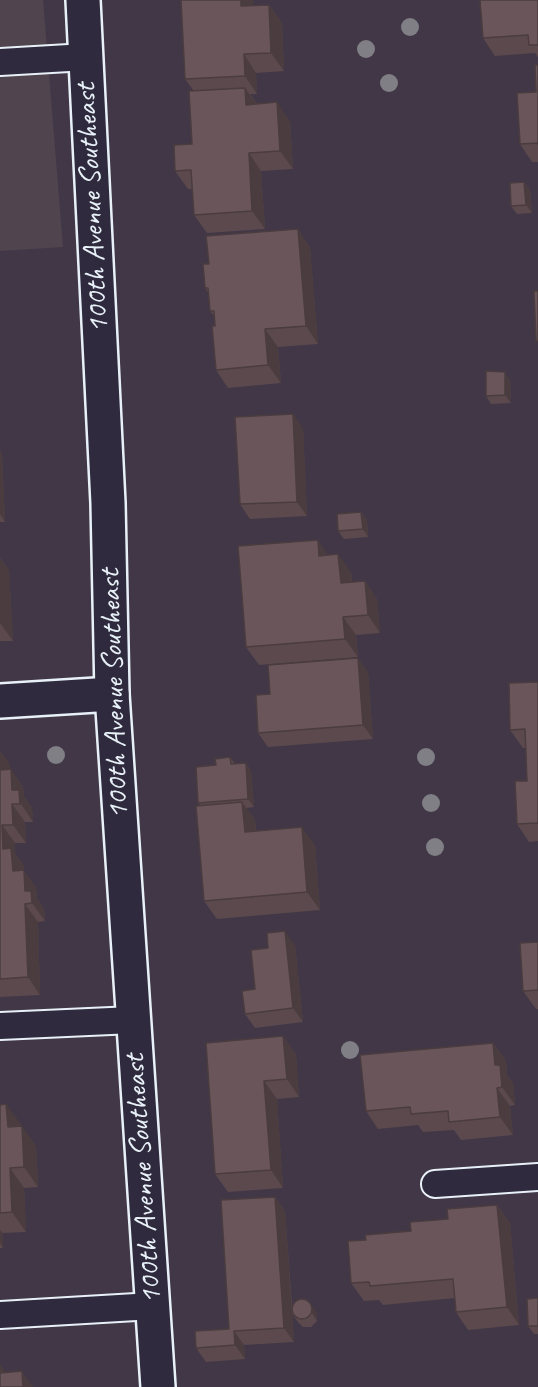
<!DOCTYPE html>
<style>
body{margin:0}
canvas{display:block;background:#413746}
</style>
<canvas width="538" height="1387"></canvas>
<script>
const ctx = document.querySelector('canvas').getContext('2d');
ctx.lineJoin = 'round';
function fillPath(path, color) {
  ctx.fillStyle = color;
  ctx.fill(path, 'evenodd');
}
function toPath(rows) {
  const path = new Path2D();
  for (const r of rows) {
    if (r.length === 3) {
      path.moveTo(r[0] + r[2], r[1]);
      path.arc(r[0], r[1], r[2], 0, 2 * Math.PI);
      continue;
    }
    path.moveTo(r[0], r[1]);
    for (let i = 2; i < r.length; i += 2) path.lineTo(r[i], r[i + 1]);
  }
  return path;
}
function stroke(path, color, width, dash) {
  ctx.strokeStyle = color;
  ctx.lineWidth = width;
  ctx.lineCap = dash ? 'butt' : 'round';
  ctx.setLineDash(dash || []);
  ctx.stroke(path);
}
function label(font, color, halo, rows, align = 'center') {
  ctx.font = font + ' Caveat,sans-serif';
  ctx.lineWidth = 6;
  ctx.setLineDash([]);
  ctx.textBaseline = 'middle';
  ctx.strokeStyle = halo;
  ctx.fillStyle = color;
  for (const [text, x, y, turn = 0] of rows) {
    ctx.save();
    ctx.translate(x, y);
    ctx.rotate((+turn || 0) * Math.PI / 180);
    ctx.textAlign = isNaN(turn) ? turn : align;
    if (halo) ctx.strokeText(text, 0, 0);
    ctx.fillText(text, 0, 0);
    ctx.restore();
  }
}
fillPath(toPath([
 [0,0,43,0,63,247,0,251]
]), '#50444f');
const lane = toPath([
 [0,62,86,57],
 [0,1026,133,1020],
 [435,1184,538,1177],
 [0,1315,153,1306]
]);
const street = toPath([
 [0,701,112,694]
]);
const secondary = toPath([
 [83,0,108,503,112,694,158,1387]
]);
stroke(lane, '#e8f1f8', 30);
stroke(street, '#e8f1f8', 38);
stroke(secondary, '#e8f1f8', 38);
stroke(lane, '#2f2a3d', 26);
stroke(street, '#2f2a3d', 33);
stroke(secondary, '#2f2a3d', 33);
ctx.fillStyle = '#7f7f85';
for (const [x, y] of [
 [410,27],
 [366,49],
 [389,83],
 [56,755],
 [426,757],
 [431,803],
 [435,847],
 [350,1050]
]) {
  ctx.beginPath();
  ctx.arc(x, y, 9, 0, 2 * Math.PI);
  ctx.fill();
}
fillPath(toPath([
 [181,0,253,0,253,6,269,5,282,23,284,71,256,73,257,94,250,94,257,104,290,121,293,169,261,171,265,229,207,233,194,215,192,189,188,189,175,171,192,144,194,91,185,79],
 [538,0,538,57,535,53,495,56,483,38],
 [538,65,538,162,532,162,520,144,536,92],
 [524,182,530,190,532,213,517,214,511,206],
 [298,229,310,248,318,344,278,347,281,383,228,388,216,370,215,317,210,311,209,294,205,288,209,264],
 [510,380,511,403,491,404,486,396],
 [303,428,307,516,250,519,240,504],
 [0,451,2,454,5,522,0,522],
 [361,512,367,520,368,537,344,539,338,531],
 [0,558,9,570,13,641,0,641],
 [351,572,352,582,365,581,377,599,380,633,356,635,358,657,259,665,246,647],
 [368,672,373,739,268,747,258,733,270,694],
 [538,682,538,841,529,842,517,824,527,781,526,748,523,748,510,730],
 [0,751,10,765,10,769,23,787,24,796,32,808,33,822,25,822,26,843,15,843,15,853,24,866,24,871,36,888,37,899,44,909,45,921,38,922,40,995,0,997],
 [230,757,235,764,246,763,251,771,254,807,246,808,255,820,256,831,315,845,320,910,217,919,204,901,200,805,198,803,216,765],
 [538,942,538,1009,536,1009,523,991],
 [295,945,303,1022,255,1028,245,1014,255,989,268,948],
 [283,1036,296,1055,299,1097,277,1099,283,1188,228,1192,215,1174],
 [493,1043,506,1061,507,1075,513,1083,515,1105,510,1106,513,1135,461,1140,454,1130,423,1132,418,1125,378,1129,366,1111],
 [0,1105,21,1124,21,1126,36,1146,38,1187,24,1188,26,1232,3,1233,3,1248,0,1248],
 [275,1197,285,1211,292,1305,317,1313,317,1321,311,1327,303,1327,298,1322,292,1314,294,1342,244,1345,245,1359,206,1362,196,1348,229,1329],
 [497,1205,510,1223,519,1325,468,1330,456,1312,455,1298,383,1305,379,1300,364,1301,351,1283,366,1240,411,1231,448,1219],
 [538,1298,538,1334,534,1334,528,1326]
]), '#5b494d');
fillPath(toPath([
 [241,0,253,0,254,24,241,6],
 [269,5,282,23,284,71,271,53],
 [244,54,256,73,257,94,245,76],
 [245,88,258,106,246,105],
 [277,102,290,121,293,169,280,151],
 [249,153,261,171,265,229,252,211],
 [524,182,530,190,532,213,526,205],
 [298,229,310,248,318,344,306,326],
 [265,329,278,347,281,383,268,365],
 [505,372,510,380,511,403,505,395],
 [293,414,303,428,307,516,297,502],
 [0,451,2,454,5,522,0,514],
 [361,512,367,520,368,537,363,529],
 [318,540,330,558,319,556],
 [338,554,351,572,353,601,341,583],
 [0,558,9,570,13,641,0,623],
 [365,581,377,599,380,633,368,615],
 [343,617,356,635,358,657,345,639],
 [358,658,368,672,373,739,363,725],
 [0,751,10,765,11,788,0,772],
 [246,763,251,771,254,807,248,799],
 [11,769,23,787,24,796,32,808,33,822,12,790],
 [242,802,255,820,257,850,245,832],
 [12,804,25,822,26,843,13,825],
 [2,825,15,843,15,853,24,866,24,871,36,888,37,899,44,909,45,921,32,903,13,871,3,849],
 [302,827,315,845,320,910,307,892],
 [25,904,38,922,40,995,28,977],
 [285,931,295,945,303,1022,293,1008],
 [283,1036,296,1055,299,1097,287,1079],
 [493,1043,506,1061,507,1075,513,1083,515,1105,502,1087,495,1065],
 [264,1081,277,1099,283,1188,271,1170],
 [497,1088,510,1106,513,1135,500,1117],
 [6,1104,21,1124,22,1147,8,1127],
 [22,1126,36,1146,38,1187,24,1167],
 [10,1168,24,1188,26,1232,12,1212],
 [275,1197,285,1211,294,1342,284,1328],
 [497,1205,510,1223,519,1325,507,1307],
 [0,1230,3,1233,3,1248,0,1243],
 [311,1305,317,1313,317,1321,312,1313],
 [234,1331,244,1345,245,1359,235,1345],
 [0,1364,12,1381,0,1374],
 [22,1371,33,1387,23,1387]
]), '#4a3c3f');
const building = toPath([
 [181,0,241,0,241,6,269,5,271,53,244,54,245,76,185,79,181,0],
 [480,0,538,0,538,45,529,45,528,35,483,38,480,0],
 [535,65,538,65,538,145,538,143,520,144,517,93,536,92,535,65],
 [245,88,246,105,277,102,280,151,249,153,252,211,194,215,191,170,175,171,174,145,192,144,189,91,245,88],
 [524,182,526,205,511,206,510,183,524,182],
 [298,229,306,326,265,329,268,365,216,370,212,326,215,326,214,311,210,311,208,288,205,288,203,264,209,264,206,236,298,229],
 [534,291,538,291,538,341,536,341,534,291],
 [486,371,505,372,505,395,486,396,486,371],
 [293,414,297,502,240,504,235,417,293,414],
 [361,512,363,529,338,531,337,514,361,512],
 [318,540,319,556,338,554,341,583,365,581,368,615,343,617,345,639,246,647,238,546,318,540],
 [358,658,363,725,258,733,256,695,270,694,268,665,358,658],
 [538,682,538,823,517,824,515,781,527,781,525,729,510,730,509,683,538,682],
 [230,757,231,764,246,763,248,799,198,803,196,767,216,765,215,759,230,757],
 [11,769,12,790,19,790,20,804,12,804,13,825,2,825,3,849,11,848,13,871,24,870,25,891,31,891,32,903,25,904,28,977,0,979,0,770,11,769],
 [242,802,245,832,302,827,307,892,204,901,196,806,242,802],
 [285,931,293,1008,245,1014,242,991,255,989,251,950,268,948,267,933,285,931],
 [538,942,538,990,523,991,520,943,538,942],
 [283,1036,287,1079,264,1081,271,1170,215,1174,206,1043,283,1036],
 [493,1043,495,1065,500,1065,502,1087,497,1088,500,1117,449,1122,448,1111,411,1114,410,1107,366,1111,360,1055,493,1043],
 [6,1104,8,1127,22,1126,24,1167,10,1168,12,1212,0,1213,0,1105,6,1104],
 [275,1197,284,1328,234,1331,235,1345,196,1348,195,1331,229,1329,221,1200,275,1197],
 [497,1205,507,1307,456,1312,453,1279,370,1286,369,1282,351,1283,348,1241,366,1240,365,1235,411,1231,410,1222,448,1219,447,1209,497,1205],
 [538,1298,538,1326,528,1326,527,1299,538,1298],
 [302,1309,10],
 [22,1371,23,1387,0,1387,0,1373,22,1371]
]);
fillPath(building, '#6a555a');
stroke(building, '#4a3c3f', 1.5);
label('30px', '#e8f1f8', '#2f2a3d', [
 ["100th Avenue Southeast",93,208,-93],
 ["100th Avenue Southeast",115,694,-92],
 ["100th Avenue Southeast",144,1179,-94]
]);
</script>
